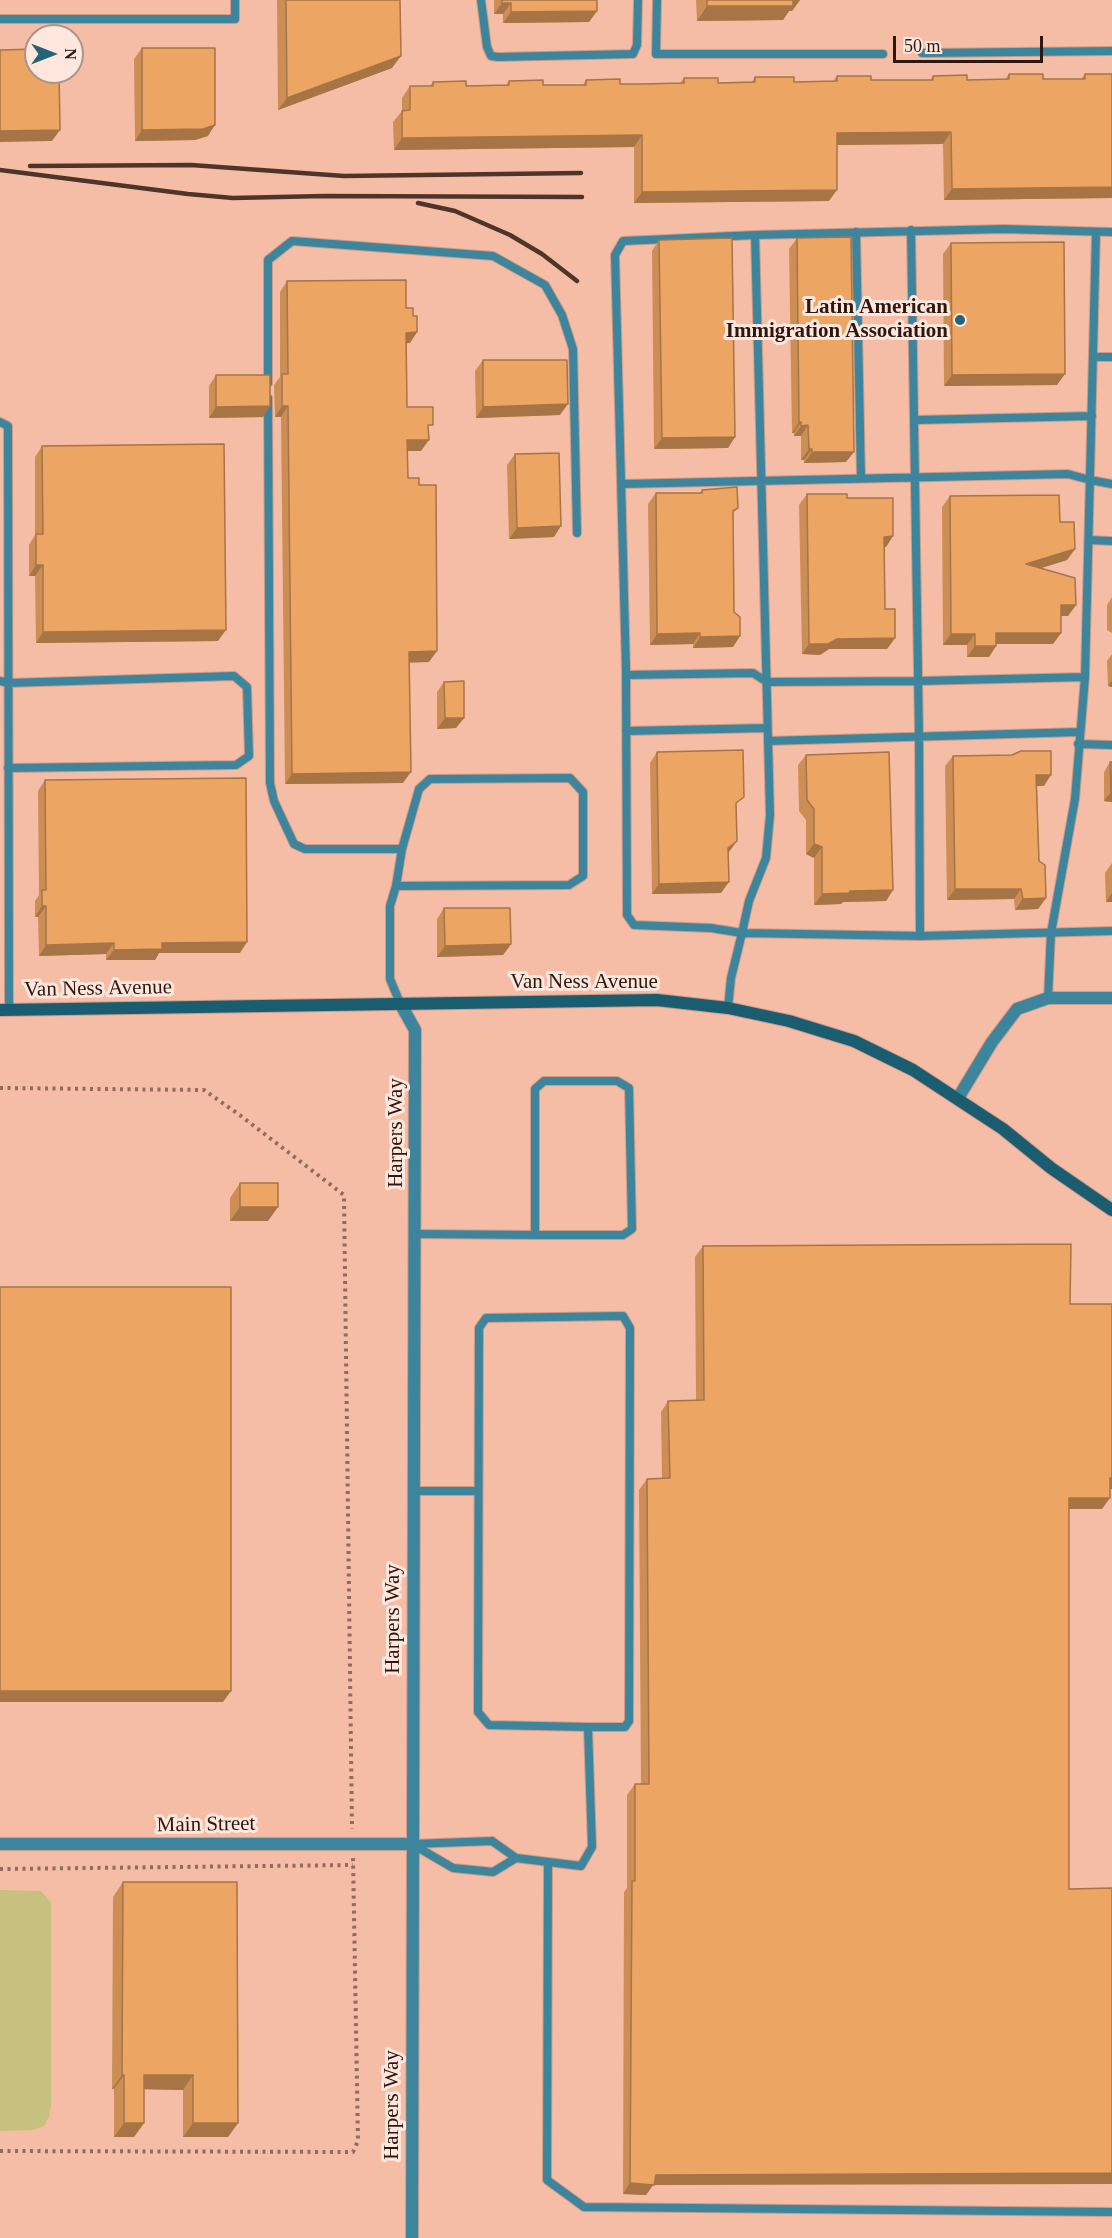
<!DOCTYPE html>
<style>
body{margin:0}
#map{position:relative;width:1112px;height:2238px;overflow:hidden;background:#f6bda6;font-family:"Times New Roman",serif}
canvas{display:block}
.north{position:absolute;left:24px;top:24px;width:60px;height:60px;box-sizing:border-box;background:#ffe7dd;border:2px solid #ab948b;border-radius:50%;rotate:90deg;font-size:16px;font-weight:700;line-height:24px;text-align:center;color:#2c1810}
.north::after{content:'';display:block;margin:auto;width:21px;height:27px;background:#246479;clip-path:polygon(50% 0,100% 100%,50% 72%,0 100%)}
.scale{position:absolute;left:893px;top:36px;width:150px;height:27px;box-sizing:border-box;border:3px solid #2c1810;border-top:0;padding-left:8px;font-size:18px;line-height:21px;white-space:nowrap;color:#2c1810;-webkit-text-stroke:4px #ffe7dd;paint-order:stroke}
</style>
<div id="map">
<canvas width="1112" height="2238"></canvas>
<div class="north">N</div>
<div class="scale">50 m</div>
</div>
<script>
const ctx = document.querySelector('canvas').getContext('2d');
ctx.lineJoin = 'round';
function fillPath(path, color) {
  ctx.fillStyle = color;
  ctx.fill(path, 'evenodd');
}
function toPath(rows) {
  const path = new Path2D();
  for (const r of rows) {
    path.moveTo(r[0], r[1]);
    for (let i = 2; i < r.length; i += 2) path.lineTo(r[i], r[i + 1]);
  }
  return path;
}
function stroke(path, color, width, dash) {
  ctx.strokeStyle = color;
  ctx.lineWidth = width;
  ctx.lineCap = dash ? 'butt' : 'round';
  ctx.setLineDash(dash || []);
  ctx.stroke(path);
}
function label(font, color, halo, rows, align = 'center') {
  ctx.font = font + ' "Times New Roman",serif';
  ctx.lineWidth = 6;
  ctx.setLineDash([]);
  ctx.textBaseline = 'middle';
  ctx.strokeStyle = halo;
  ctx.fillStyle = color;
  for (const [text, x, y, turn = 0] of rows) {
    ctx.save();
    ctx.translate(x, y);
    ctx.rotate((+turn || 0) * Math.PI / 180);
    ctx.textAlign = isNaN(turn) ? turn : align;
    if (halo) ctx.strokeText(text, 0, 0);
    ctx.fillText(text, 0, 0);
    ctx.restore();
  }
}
fillPath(toPath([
 [0,1890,41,1891,51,1903,51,2105,49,2117,44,2126,33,2130,0,2131]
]), '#c7c07e');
const service = toPath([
 [481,0,487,47,491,56,498,57,633,54,637,45,638,0],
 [657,0,656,54,883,54],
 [0,19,235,19,235,0],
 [922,53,1112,51],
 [911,230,919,736,920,936],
 [856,232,861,478],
 [755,235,1004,229,1112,232],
 [1093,357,1112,357],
 [268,383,268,260,292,241,493,256,545,285,562,315,573,349,577,533],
 [268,398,270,783,274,801,294,844,305,849,402,849],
 [915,420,1092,416],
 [0,422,8,426,9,1009],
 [621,484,1068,474,1090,480,1112,484],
 [1089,540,1112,541],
 [626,675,753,673,767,682,918,681,1085,677],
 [0,681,8,683,234,676,247,687,249,756,236,765,8,768],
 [626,731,767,728],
 [768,741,1079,732],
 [1078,744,1112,745],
 [396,886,569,885,583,876,583,792,570,778,430,779,419,789,402,849,396,886,390,906,390,979,400,1003],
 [1048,998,1051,933,1075,799,1085,677,1096,232],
 [728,1008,731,978,742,933,749,901,766,858,770,815,755,235,623,241,615,255,626,670,627,915,634,925,711,928,742,933,920,936,1112,931],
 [415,1234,535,1235,623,1235,632,1229,629,1088,617,1081,544,1081,535,1089,535,1235],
 [413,1491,478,1491],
 [492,1841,516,1858,493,1872,453,1868,412,1844,492,1841],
 [516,1858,581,1866,592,1847,588,1727,625,1727,629,1721,630,1328,623,1316,486,1318,479,1328,478,1712,489,1725,588,1727],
 [548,1863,547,2180,584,2207,1112,2212]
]);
const minor = toPath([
 [400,1003,415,1030,412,2238],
 [958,1098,992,1042,1017,1009,1048,998,1112,998],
 [0,1844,412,1844]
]);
const secondary = toPath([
 [0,1010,657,1000,728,1008,789,1021,854,1041,913,1070,1003,1129,1051,1168,1112,1210]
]);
stroke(service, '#ce9c88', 10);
stroke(minor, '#ce9c88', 14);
stroke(secondary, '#ce9c88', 14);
stroke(toPath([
 [0,1088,204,1090,241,1116,344,1195,352,1829],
 [0,1869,353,1865],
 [0,2151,353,2152,358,2141,353,1857]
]), '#926b5c', 4, [3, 4.5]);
stroke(service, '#3d859d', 8);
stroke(minor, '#3d859d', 12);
stroke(secondary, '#1a5d71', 12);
stroke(toPath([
 [30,166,191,165,344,176,581,173],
 [0,170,188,194,233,198,325,196,582,197],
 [418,203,455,211,510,235,542,254,577,281]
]), '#4f342a', 4.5);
fillPath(toPath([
 [277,0,400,0,392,68,278,110],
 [494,0,597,0,597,11,589,22,503,23,503,14,494,14],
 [696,0,800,0,792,11,789,11,783,20,697,21],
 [142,48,208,136,195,140,135,141,134,59],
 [1009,74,1043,79,1081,79,1085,74,1112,74,1112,198,944,200,943,144,837,145,829,201,634,203,634,147,394,150,393,122,402,111,402,98,410,86,430,86,433,82,466,86,506,85,509,81,543,85,583,85,586,80,620,84,642,84,680,83,684,78,718,83,751,83,755,77,794,82,833,81,837,76,871,80,930,80,933,76,967,80,1005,79],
 [797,238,846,462,804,463,804,460,801,460,801,436,794,436,794,433,792,433,789,249],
 [659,240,735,437,728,448,654,449,652,251],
 [951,243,1057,385,944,386,943,254],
 [287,281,406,308,413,316,417,332,410,343,407,343,407,407,428,431,421,451,408,451,408,478,429,662,410,662,403,783,285,784,281,417,275,417,274,385,280,377,280,292],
 [483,360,560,415,476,418,475,371],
 [216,375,263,417,209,418,209,386],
 [42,446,218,641,36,643,35,576,29,576,29,545,35,535,35,457],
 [515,454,554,537,509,539,507,465],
 [702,490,733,516,734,612,740,636,733,647,693,648,693,644,650,645,648,504,656,493,700,493],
 [807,494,847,498,893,536,886,547,884,547,885,609,895,638,887,649,829,649,820,655,802,654,799,505],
 [950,496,1060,522,1075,549,1067,560,1041,568,1076,605,1068,616,1061,616,1061,633,1053,644,996,644,996,646,989,657,967,657,967,645,943,645,942,507],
 [1112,597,1112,633,1107,630,1107,605],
 [1112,654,1112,687,1108,686,1107,661],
 [444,682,464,718,456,728,437,729,437,692],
 [657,752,736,808,721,893,652,894,650,763],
 [806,755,893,890,886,901,843,902,841,904,814,905,814,858,806,854,806,820,799,811,798,765],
 [953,756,1044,786,1037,786,1039,861,1046,898,1038,909,1015,910,1014,899,947,900,945,766],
 [1110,762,1112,802,1104,801,1104,772],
 [45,780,240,953,159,953,155,960,106,960,106,954,39,956,38,917,35,917,35,901,39,895,38,791],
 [1112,863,1112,902,1106,902,1105,873],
 [444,908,511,944,503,955,437,957,437,919],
 [240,1183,268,1221,230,1221,230,1198],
 [703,1246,1070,1304,1112,1489,1110,1489,1102,1509,1069,1509,653,2185,646,2195,623,2194,624,1892,627,1888,627,1795,635,1784,641,1784,639,1490,647,1479,662,1478,661,1412,668,1401,696,1400,695,1257],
 [123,1882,238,2123,228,2137,183,2137,183,2090,144,2089,144,2123,134,2137,114,2137,114,2089,112,2089,113,1897]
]), '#cc8e55');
fillPath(toPath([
 [791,0,800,0,792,11,789,11,783,20,697,21,707,6],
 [502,3,511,3,503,14,494,14],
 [597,11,589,22,503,23,511,12],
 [401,56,392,68,278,110,287,98],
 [215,125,208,136,195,140,135,141,142,130],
 [60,130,52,141,0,142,0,131],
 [951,132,943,144,829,145,837,133],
 [642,135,634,147,394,150,402,138],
 [1112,187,1112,198,944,200,952,189],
 [837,190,829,201,634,203,642,192],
 [417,332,410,343,399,344,406,333],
 [1065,374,1057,385,944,386,952,375],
 [568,404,560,415,476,418,483,407],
 [270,406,263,417,209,418,216,407],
 [282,406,288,406,281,417,275,417],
 [799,422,801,422,794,433,792,433],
 [808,425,801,436,794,436,801,426],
 [735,437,728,448,654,449,662,438],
 [407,440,429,440,421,451,400,451],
 [809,449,812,449,804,460,801,460],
 [812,452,854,452,846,462,804,463],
 [561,526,554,537,509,539,517,528],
 [893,536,886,547,877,548,884,537],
 [1075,549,1067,560,1019,575,1026,564],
 [36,565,43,565,35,576,29,576],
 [1061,605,1076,605,1068,616,1053,616],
 [226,630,218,641,36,643,43,632],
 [700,633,693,644,650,645,657,634],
 [996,633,1061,633,1053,644,988,644],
 [951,634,975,634,967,645,943,645],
 [740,636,733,647,693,648,700,637],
 [895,638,887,649,829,649,820,655,802,654,809,644,837,639],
 [975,646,996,646,989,657,967,657],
 [437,651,429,662,402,663,409,652],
 [1112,680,1112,687,1108,686],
 [445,718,464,718,456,728,437,729],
 [411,772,403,783,285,784,292,774],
 [1036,775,1051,775,1044,786,1029,786],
 [1111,792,1112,792,1112,802,1104,801],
 [737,841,729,852,721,859,728,848],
 [814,844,822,847,814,858,806,854],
 [729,882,721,893,652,894,659,884],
 [955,889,1021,889,1014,899,947,900],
 [893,890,886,901,843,902,841,904,814,905,822,894,850,891],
 [1112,893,1112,902,1106,902],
 [1046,898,1038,909,1015,910,1023,899],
 [42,906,46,906,38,917,35,917],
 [247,942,240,953,159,953,155,960,106,960,114,950,162,943],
 [114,943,106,954,39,956,46,945],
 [511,944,503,955,437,957,445,946],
 [240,1207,278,1207,268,1221,230,1221],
 [1110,1478,1112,1478,1112,1489,1102,1489],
 [1069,1498,1110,1498,1102,1509,1061,1509],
 [0,1691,231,1691,223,1702,0,1702],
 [122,2075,124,2075,114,2089,112,2089],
 [144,2075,193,2075,183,2090,134,2089],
 [124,2123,144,2123,134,2137,114,2137],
 [193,2123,238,2123,228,2137,183,2137],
 [1112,2173,1112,2184,653,2185,646,2195,623,2194,630,2183,656,2175]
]), '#a67445');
const building = toPath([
 [286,0,400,0,401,56,287,98,286,0],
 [502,0,597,0,597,11,511,12,511,3,502,3,502,0],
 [707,0,793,0,793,6,707,6,707,0],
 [142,48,215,48,215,125,203,129,142,130,142,48],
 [36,49,36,72,59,72,60,130,0,131,0,50,36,49],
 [1009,74,1043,74,1043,79,1085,79,1085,74,1112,74,1112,187,952,189,951,132,837,133,837,190,642,192,642,135,402,138,402,111,410,110,410,86,433,86,433,82,466,81,466,86,509,85,509,81,543,80,543,85,586,85,586,80,620,79,620,84,642,84,684,83,684,78,718,78,718,83,755,82,755,77,794,77,794,82,837,81,837,76,871,76,871,80,933,80,933,76,967,75,967,80,1009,79,1009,74],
 [851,237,854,452,812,452,812,449,809,449,808,425,801,426,801,422,799,422,797,238,851,237],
 [732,238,735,437,662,438,659,240,732,238],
 [1064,242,1065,374,952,375,951,243,1064,242],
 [406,280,406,308,413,308,413,316,417,316,417,332,406,333,407,407,433,407,433,425,428,425,429,440,407,440,408,478,419,478,419,485,436,485,437,651,409,652,411,772,292,774,288,406,282,406,282,374,288,374,287,281,406,280],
 [483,360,567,360,568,404,483,407,483,360],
 [216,375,270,375,270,406,216,407,216,375],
 [224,444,226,630,43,632,43,565,36,565,36,534,43,534,42,446,224,444],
 [559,453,561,526,517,528,515,454,559,453],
 [737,487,738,508,733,511,734,612,740,617,740,636,700,637,700,633,657,634,656,493,702,493,702,490,737,487],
 [807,494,847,494,847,498,893,498,893,536,884,537,885,609,895,609,895,638,837,639,828,644,809,644,807,494],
 [1059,495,1060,522,1074,522,1075,549,1026,564,1075,578,1076,605,1061,605,1061,633,996,633,996,646,975,646,975,634,951,634,950,496,1059,495],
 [464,681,464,718,445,718,444,682,464,681],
 [743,750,744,797,736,803,737,841,728,848,729,882,659,884,657,752,743,750],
 [1021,751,1051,751,1051,775,1036,775,1039,861,1045,865,1046,898,1023,899,1021,889,955,889,953,756,1012,755,1021,751],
 [889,752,893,890,850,891,849,893,822,894,822,847,814,844,814,809,807,800,806,755,889,752],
 [1110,762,1112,762,1112,792,1111,792,1110,762],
 [246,778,247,942,162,943,162,949,114,950,114,943,46,945,46,906,42,906,42,890,46,890,45,780,246,778],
 [444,908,510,908,511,944,445,946,444,908],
 [240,1183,278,1183,278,1207,240,1207,240,1183],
 [1071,1244,1070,1304,1112,1304,1112,1478,1110,1478,1110,1498,1069,1498,1069,1889,1112,1888,1112,2173,656,2175,654,2185,630,2183,632,1881,635,1881,635,1784,649,1784,647,1479,670,1478,668,1401,704,1400,703,1246,1071,1244],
 [0,1287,231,1287,231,1691,0,1691,0,1287],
 [123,1882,237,1882,238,2123,193,2123,193,2075,144,2075,144,2123,124,2123,124,2075,122,2075,123,1882]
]);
fillPath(building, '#eda563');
stroke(building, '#a67445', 1.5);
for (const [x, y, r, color] of [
 [960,320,6,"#246479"]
]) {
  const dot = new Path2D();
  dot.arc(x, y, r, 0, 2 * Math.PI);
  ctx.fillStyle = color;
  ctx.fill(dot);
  stroke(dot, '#ffe7dd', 2);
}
label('bold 21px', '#2c1810', '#ffe7dd', [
 ["Latin American",948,308],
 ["Immigration Association",948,332]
], 'right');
label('21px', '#2c1810', '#ffe7dd', [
 ["Van Ness Avenue",584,982],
 ["Van Ness Avenue",98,989,-1],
 ["Harpers Way",396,1133,-90],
 ["Harpers Way",393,1619,-90],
 ["Main Street",206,1825,-1],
 ["Harpers Way",392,2105,-90]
]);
</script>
